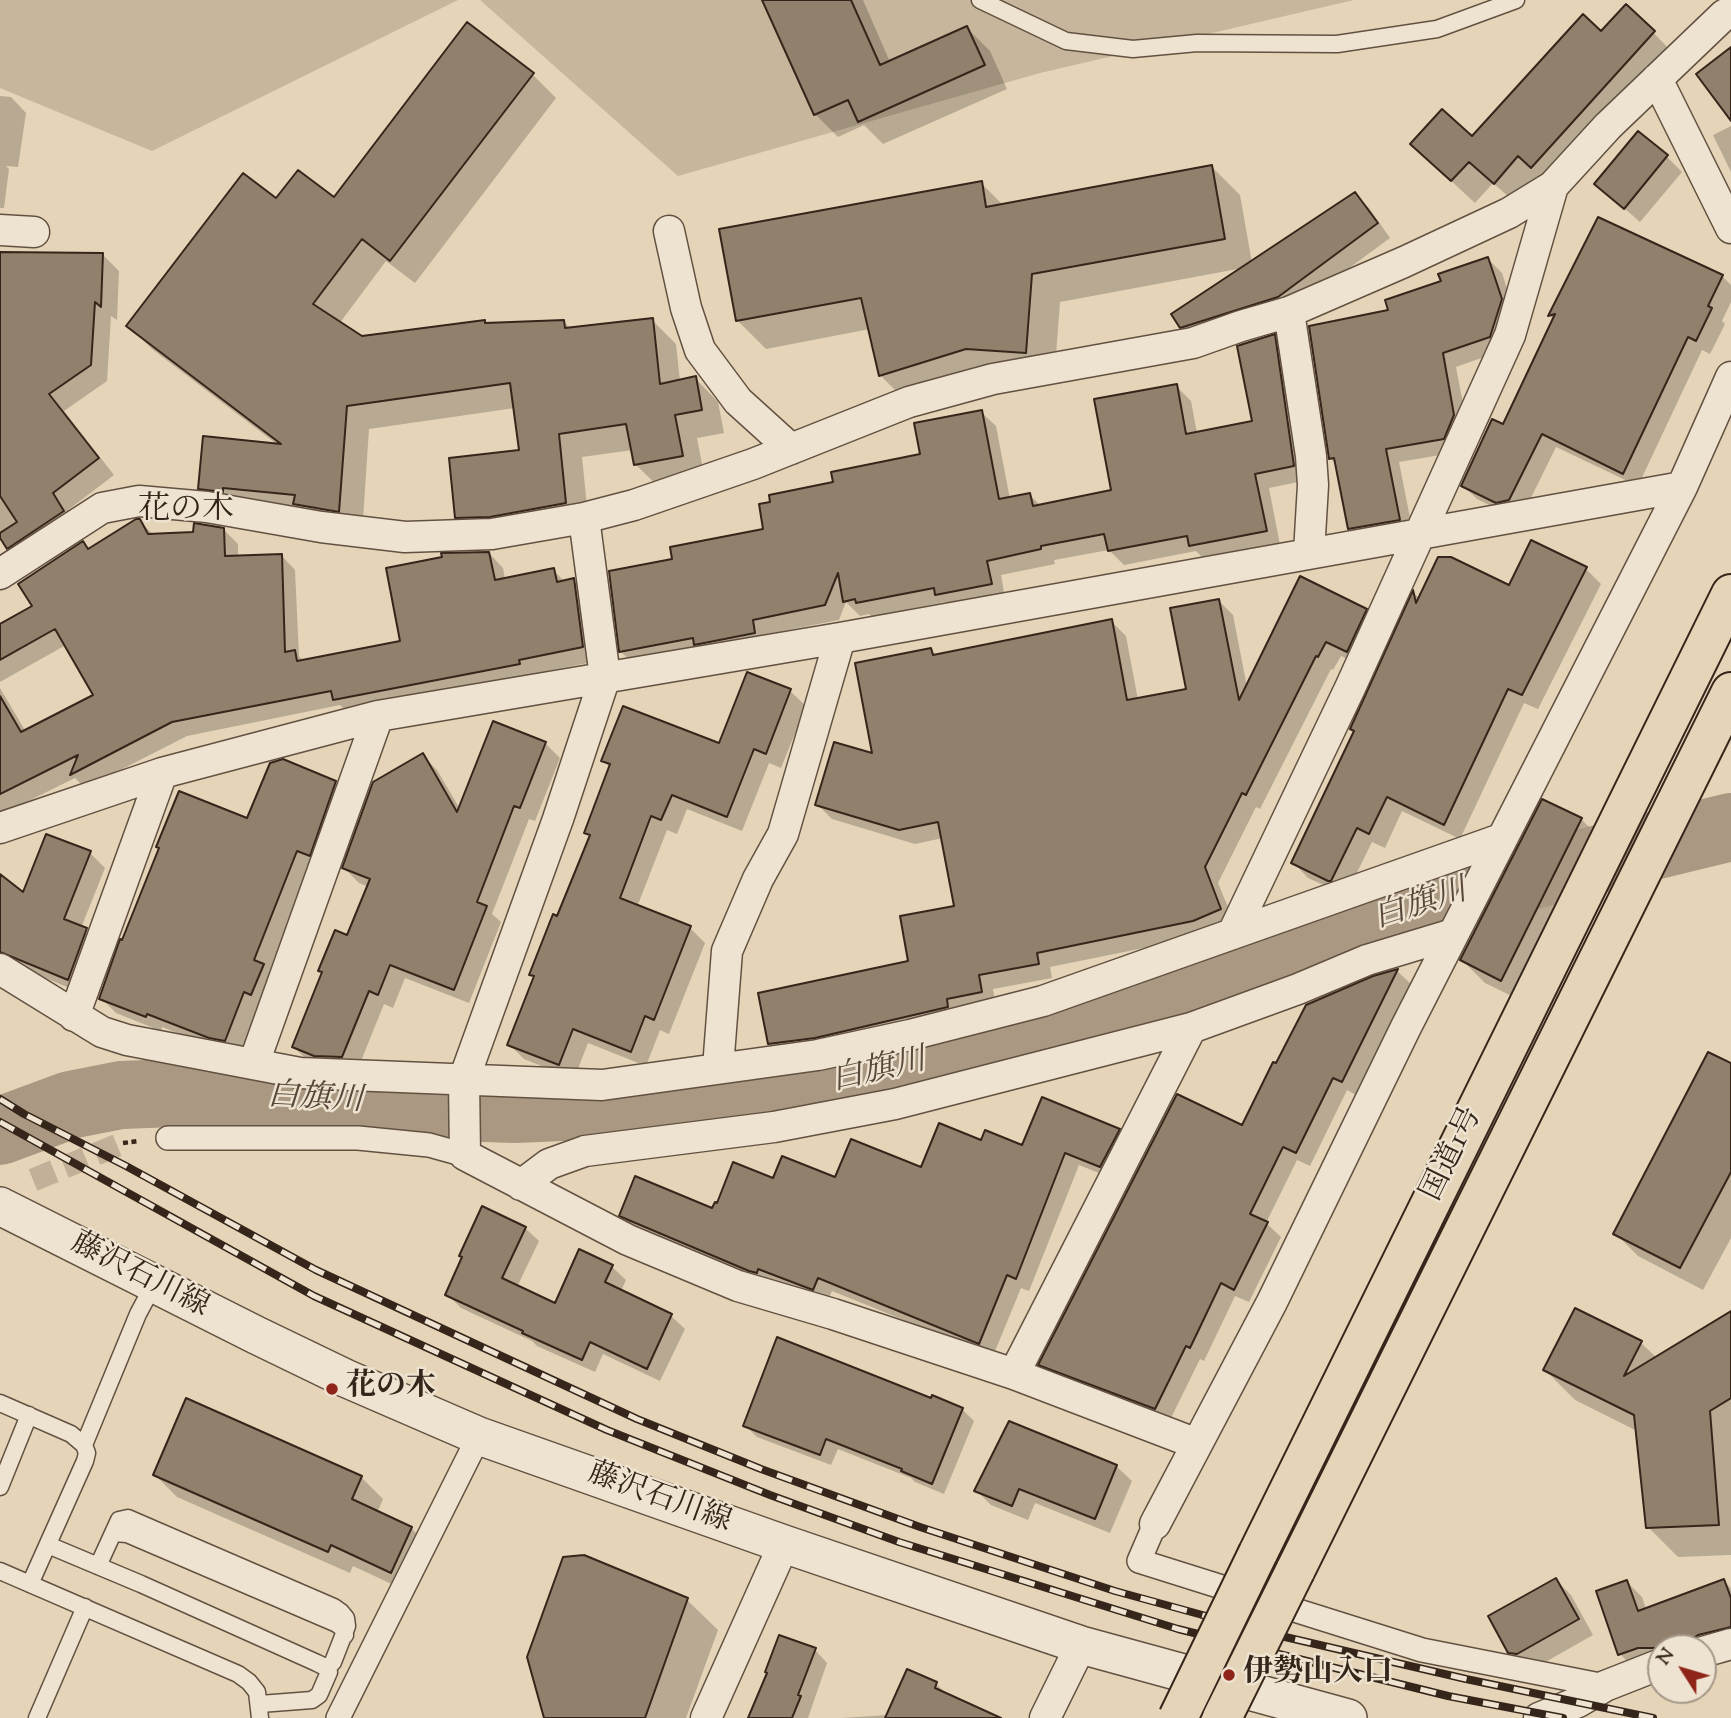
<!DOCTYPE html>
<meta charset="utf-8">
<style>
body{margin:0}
#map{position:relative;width:1731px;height:1718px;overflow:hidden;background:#e5d4b7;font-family:"Sorts Mill Goudy",serif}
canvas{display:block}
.north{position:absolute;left:1647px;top:1634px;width:70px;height:70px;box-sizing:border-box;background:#eee3d0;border:2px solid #a49787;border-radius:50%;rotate:307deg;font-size:19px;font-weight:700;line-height:28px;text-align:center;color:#36251a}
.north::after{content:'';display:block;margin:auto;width:24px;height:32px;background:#8f2418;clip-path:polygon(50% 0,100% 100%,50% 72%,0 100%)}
</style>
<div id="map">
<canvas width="1731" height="1718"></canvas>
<div class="north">N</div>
</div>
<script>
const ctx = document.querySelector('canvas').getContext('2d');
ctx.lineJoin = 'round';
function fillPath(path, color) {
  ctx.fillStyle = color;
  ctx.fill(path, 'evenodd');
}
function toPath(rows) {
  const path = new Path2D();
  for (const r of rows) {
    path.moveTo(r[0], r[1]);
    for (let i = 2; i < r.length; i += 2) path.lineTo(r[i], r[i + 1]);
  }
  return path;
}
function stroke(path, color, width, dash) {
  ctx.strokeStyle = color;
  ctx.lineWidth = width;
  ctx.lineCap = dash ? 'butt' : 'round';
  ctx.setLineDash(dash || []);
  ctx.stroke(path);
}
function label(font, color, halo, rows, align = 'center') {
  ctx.font = font + ' "Sorts Mill Goudy","Noto Serif JP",serif';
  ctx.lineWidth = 5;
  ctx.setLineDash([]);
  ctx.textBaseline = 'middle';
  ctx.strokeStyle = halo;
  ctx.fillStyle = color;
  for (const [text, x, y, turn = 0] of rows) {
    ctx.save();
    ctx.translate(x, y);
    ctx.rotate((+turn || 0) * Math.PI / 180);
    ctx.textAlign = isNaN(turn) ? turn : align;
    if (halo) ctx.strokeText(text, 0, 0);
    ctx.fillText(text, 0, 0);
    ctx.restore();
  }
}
fillPath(toPath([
 [0,0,458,0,152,151,0,88],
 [480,0,1354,0,1040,73,678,176]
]), '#c7b69c');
fillPath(toPath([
 [764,0,863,0,890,62,967,28,990,51,1007,89,883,144,864,125,838,137,815,114],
 [467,24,533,75,556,98,415,283,386,261,339,324,361,338,484,322,487,325,564,322,571,329,652,320,676,344,680,381,695,378,718,402,724,433,697,438,705,479,659,487,635,464,633,450,582,457,589,526,480,540,457,517,521,452,515,408,369,429,362,534,223,511,199,488,278,445,152,349,129,326,276,201,334,199],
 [1648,27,1671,51,1518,205,1493,183,1475,203,1436,167,1602,34],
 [0,96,11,97,26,113,18,167,6,166,9,169,4,208,0,208],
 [1731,126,1731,172,1713,135],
 [1666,156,1682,172,1640,222,1597,184],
 [1212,167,1240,195,1252,263,1355,194,1369,208,1390,238,1292,310,1195,340,1181,327,1243,268,1060,302,1054,381,908,403,880,375,870,329,766,349,737,320,981,183,1003,205],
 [1599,219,1722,276,1731,285,1731,302,1722,321,1725,324,1710,354,1702,350,1638,486,1556,447,1523,514,1511,516,1477,499,1463,485,1504,427,1554,320,1550,316],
 [103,255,119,271,117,320,111,316,107,381,64,411,114,475,68,510,79,528,24,564,8,548,0,535,0,264],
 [1488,259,1502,273,1515,314,1504,350,1456,367,1468,430,1458,452,1399,462,1413,533,1363,542,1349,528,1337,465,1330,458,1391,312],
 [1274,336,1289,351,1308,480,1269,488,1280,545,1205,560,1196,551,1124,565,1109,550,1054,560,1055,564,1001,575,1005,598,952,609,945,602,872,617,869,614,860,616,846,602,839,620,767,634,769,647,636,666,621,652,611,573,674,560,765,530,835,484,922,456,981,412,996,426,1010,499,1030,495,1041,506,1113,491,1176,386,1191,401,1197,433,1254,422],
 [139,521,154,535,223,529,238,544,238,557,281,555,295,570,299,656,304,662,402,642,489,553,503,568,505,579,553,570,565,582,574,580,588,594,597,661,533,674,533,678,349,714,340,705,187,736,85,788,75,778,0,815,0,688,26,732,95,695,66,645,0,682,0,626,34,606,83,543,89,550],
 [1585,568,1601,584,1538,709,1524,703,1460,839,1402,811,1385,848,1372,842,1346,895,1308,878,1293,862,1355,732,1352,729,1414,593,1420,599,1510,588],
 [1219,601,1233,615,1247,687,1366,610,1380,625,1362,666,1341,656,1333,670,1331,669,1260,809,1256,807,1218,883,1235,924,1208,935,1050,967,1052,978,993,989,996,1007,784,1058,769,1043,910,963,956,907,943,838,915,844,832,819,817,804,874,756,931,650,937,656,1111,621,1126,636,1138,700,1188,690],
 [748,674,790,691,806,706,781,768,769,763,742,831,687,809,677,834,667,830,637,907,690,928,705,943,669,1034,660,1030,646,1066,588,1043,574,1079,524,1059,509,1044,535,978,531,974,558,918,591,837,586,832,611,768,603,761,720,746],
 [545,743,560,758,535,821,529,819,492,914,501,922,469,1003,405,978,393,1008,384,1004,357,1071,309,1062,294,1047,348,937,369,887,359,883,344,868,422,755,437,770,460,809],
 [335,782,350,797,312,864,269,972,277,980,266,1009,258,1006,240,1055,225,1052,162,1027,161,1031,116,1013,101,998,248,820],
 [1581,819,1604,842,1524,1002,1485,983,1462,960],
 [90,853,105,868,81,928,102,945,84,994,19,967,0,953,0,877,24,894],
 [1397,971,1411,984,1356,1095,1347,1090,1310,1166,1297,1160,1266,1223,1281,1237,1249,1302,1235,1296,1204,1361,1200,1359,1169,1422,1054,1378,1041,1364,1242,1128,1277,1066,1374,978],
 [1731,1065,1731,1238,1703,1290,1638,1256,1615,1233],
 [1119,1130,1132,1144,1114,1179,1079,1165,1029,1291,1021,1288,993,1356,832,1291,827,1302,770,1286,635,1229,621,1215,713,1210,774,1180,836,1180,922,1170,982,1142,1023,1147],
 [525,1228,539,1241,517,1287,556,1305,580,1251,612,1267,626,1280,621,1291,671,1316,685,1329,660,1381,603,1354,595,1372,537,1346,532,1341,461,1308,447,1294],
 [1731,1313,1731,1555,1678,1557,1648,1527,1637,1431,1575,1400,1545,1370,1641,1343,1657,1358],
 [932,1400,962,1409,974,1421,944,1494,915,1482,911,1478,838,1449,831,1465,757,1437,746,1426],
 [1116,1466,1132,1481,1110,1533,1035,1503,1028,1520,991,1505,976,1490],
 [155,1475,361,1477,383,1499,377,1513,411,1528,433,1550,413,1594,353,1566,350,1573,177,1497],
 [583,1557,687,1600,718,1630,686,1718,546,1718],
 [1556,1580,1571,1595,1593,1635,1533,1669,1525,1667,1510,1652],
 [1723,1581,1731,1588,1731,1645,1703,1648,1661,1648,1661,1660,1635,1669,1620,1654,1627,1582,1642,1597,1646,1609],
 [815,1650,827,1663,808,1718,750,1718],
 [936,1684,949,1696,996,1718,841,1718,889,1715]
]), '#0003');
stroke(toPath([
 [0,1131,70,1105,121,1095,200,1092,307,1102,515,1109,680,1102,799,1092,970,1051,1195,988,1431,900,1731,827]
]), '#aa9882', 68);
const building = toPath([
 [762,0,851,0,880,65,967,26,985,65,858,122,848,100,814,115,762,0],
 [1626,4,1655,31,1531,168,1518,156,1494,184,1469,162,1451,181,1410,144,1442,109,1472,136,1583,14,1601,31,1626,4],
 [467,22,534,73,390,261,362,239,313,304,362,336,485,320,485,323,564,320,565,328,653,318,660,384,696,376,702,410,675,415,683,456,634,465,626,424,559,434,566,503,490,517,455,518,449,458,519,450,510,383,347,406,339,512,293,504,295,495,223,488,223,492,198,489,203,436,281,444,126,326,243,173,276,198,298,170,334,197,467,22],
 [1731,47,1731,121,1696,74,1731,47],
 [1638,131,1668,155,1624,209,1594,184,1638,131],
 [1212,165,1225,239,1032,274,1026,353,966,349,879,376,861,298,736,321,719,229,982,181,986,207,1212,165],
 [1355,192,1378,223,1278,297,1180,328,1171,314,1355,192],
 [1598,217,1723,275,1708,306,1712,308,1696,341,1688,337,1623,474,1542,434,1509,500,1496,503,1461,486,1492,419,1503,424,1555,314,1548,316,1598,217],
 [0,252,103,253,101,307,95,302,91,365,49,394,99,458,53,493,64,511,7,549,0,538,0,533,17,522,0,496,0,252],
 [1488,257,1502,299,1490,337,1443,353,1454,415,1444,439,1386,449,1400,520,1348,529,1334,458,1329,459,1309,326,1388,310,1385,300,1441,281,1438,274,1488,257],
 [1275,334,1294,466,1255,474,1267,531,1189,546,1187,536,1108,551,1104,534,1041,546,1041,549,987,561,992,584,935,595,934,588,856,603,855,599,843,602,838,573,825,605,753,620,755,633,694,645,693,638,619,652,609,571,672,559,670,547,763,529,759,504,770,502,769,495,833,482,831,472,920,454,914,423,982,410,999,499,1030,493,1033,506,1111,490,1094,399,1177,384,1186,434,1252,421,1237,346,1275,334],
 [136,519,140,519,148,534,193,532,194,523,224,528,225,556,282,554,285,652,295,650,297,661,400,641,386,568,442,557,441,553,489,552,495,580,554,568,557,582,574,578,583,647,519,660,520,664,333,700,331,691,172,722,70,775,78,755,0,794,0,696,21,732,93,695,55,629,0,660,0,624,32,606,18,584,83,541,88,549,136,519],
 [1531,540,1587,567,1522,695,1508,689,1444,825,1387,797,1369,834,1357,828,1331,881,1328,881,1291,863,1354,731,1350,729,1413,590,1416,603,1438,557,1451,557,1509,585,1531,540],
 [1300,576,1367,609,1347,652,1326,642,1318,657,1316,656,1246,795,1242,793,1205,867,1221,909,1193,921,1037,953,1039,964,979,975,982,992,947,999,948,1007,815,1038,768,1044,758,993,908,961,900,916,954,906,938,822,899,830,815,805,834,742,872,753,855,663,931,648,933,655,1112,619,1127,700,1186,689,1170,608,1219,599,1239,700,1300,576],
 [747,672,791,689,766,754,754,749,727,817,672,795,661,820,651,816,620,898,691,926,654,1020,645,1016,631,1052,573,1029,559,1065,507,1045,534,976,529,975,553,914,557,916,590,835,584,833,610,764,601,761,623,706,719,743,747,672],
 [493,721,546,742,520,808,514,806,477,902,487,906,454,990,390,965,378,995,369,991,342,1057,314,1056,292,1047,322,972,318,971,335,930,347,935,370,879,342,868,373,782,423,753,457,812,493,721],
 [283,759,336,781,310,856,297,851,254,960,264,964,251,995,244,992,225,1041,209,1038,147,1014,146,1017,99,999,120,939,122,940,159,848,156,847,179,791,247,818,270,763,283,759],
 [1542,799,1582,818,1501,981,1460,960,1542,799],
 [46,834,91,851,64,919,87,928,68,980,0,952,0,874,23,892,46,834],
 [1398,969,1342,1082,1333,1078,1296,1153,1283,1147,1250,1214,1268,1222,1234,1290,1221,1283,1190,1348,1186,1346,1155,1409,1038,1365,1177,1094,1242,1125,1273,1062,1276,1063,1306,1005,1373,976,1398,969],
 [1708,1052,1731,1063,1731,1172,1680,1268,1613,1234,1708,1052],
 [1042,1097,1120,1129,1100,1167,1065,1153,1016,1279,1007,1275,979,1344,818,1278,813,1290,758,1269,757,1273,749,1271,619,1216,635,1176,712,1208,715,1202,717,1203,733,1162,773,1178,782,1156,835,1177,851,1139,921,1167,939,1123,981,1140,985,1130,1022,1145,1042,1097],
 [482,1206,526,1227,502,1278,555,1303,579,1249,613,1265,605,1282,672,1314,647,1369,590,1342,582,1360,522,1333,523,1331,445,1295,462,1257,459,1256,482,1206],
 [1575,1308,1642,1341,1624,1376,1731,1311,1731,1398,1710,1411,1719,1525,1646,1528,1634,1415,1543,1370,1575,1308],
 [777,1337,931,1398,932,1395,963,1408,932,1484,901,1471,902,1469,826,1439,820,1455,743,1426,777,1337],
 [186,1398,362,1476,352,1499,412,1527,391,1573,331,1545,328,1552,153,1475,186,1398],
 [1009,1421,1117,1465,1095,1519,1019,1489,1012,1506,974,1491,1009,1421],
 [584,1555,688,1598,645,1718,544,1718,527,1657,563,1557,584,1555],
 [1556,1578,1579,1619,1517,1654,1508,1653,1488,1616,1556,1578],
 [1724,1579,1731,1598,1731,1627,1698,1635,1690,1640,1686,1648,1638,1648,1618,1655,1596,1591,1627,1580,1638,1611,1724,1579],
 [779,1635,816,1648,798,1695,801,1696,792,1718,748,1718,767,1673,765,1672,779,1635],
 [907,1669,937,1682,935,1688,1001,1718,885,1718,907,1669]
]);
fillPath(building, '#91806c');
stroke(building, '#36251a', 2);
stroke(toPath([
 [33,1180,123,1143]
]), '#c2b198', 23, [23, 11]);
const service = toPath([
 [980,0,1066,41,1133,49,1197,43,1337,44,1437,29,1516,0],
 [0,1403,71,1434,84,1445,87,1453,85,1461,30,1584],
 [84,1445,138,1314,154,1284],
 [0,1487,29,1415],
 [113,1533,127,1534,337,1624,342,1628,345,1635],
 [48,1545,141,1584,317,1663,327,1668,329,1672,319,1695,312,1700,260,1704],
 [98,1566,119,1520,128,1518,334,1607,341,1612,346,1618,347,1626,333,1662,327,1668],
 [0,1571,238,1674,249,1682,257,1692,260,1718],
 [37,1718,85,1607]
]);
const pedestrian = toPath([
 [168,1138,358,1138,429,1145,465,1155],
 [1155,1524,1139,1561,1422,1650,1605,1686],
 [338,1718,479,1436]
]);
const minor = toPath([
 [1657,79,1731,228],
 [0,230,34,232],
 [669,231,686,308,700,350,738,401,791,449],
 [1289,312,1311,456,1313,485,1309,553],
 [584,518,605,677,558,819,464,1079,465,1155,628,1240,738,1286,833,1314,1014,1374,1197,1444],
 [0,574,102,508,139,501,207,507,321,527,405,537,492,534,584,518,634,505,753,464,909,402,993,379,1193,343,1241,326,1289,312,1404,262,1509,213,1553,186,1608,126,1724,15,1731,11],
 [0,828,162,773,378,716,840,638,1682,487],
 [1233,933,1350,688,1510,335,1553,186],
 [0,969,102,1032,127,1040,300,1073,602,1085,818,1055,910,1035,1043,1001,1501,839],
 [74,1016,162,773],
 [254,1063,378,716],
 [718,1068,727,951,758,879,783,834,840,638],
 [521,1185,549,1164,585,1151,774,1127,895,1104,1191,1028,1298,989,1367,960,1453,934],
 [1014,1374,1191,1028],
 [1155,1524,1272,1302,1406,1027,1682,487,1731,377],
 [1703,1652,1731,1644],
 [706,1718,784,1544],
 [1045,1718,1081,1645],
 [1539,1718,1578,1702,1605,1686,1661,1664]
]);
const tertiary = toPath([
 [0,1206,256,1335,345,1378,479,1436,784,1544,1081,1645,1348,1718]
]);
const trunk = toPath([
 [1258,1553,1731,594],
 [1295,1571,1731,692]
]);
stroke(service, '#625141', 19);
stroke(pedestrian, '#625141', 26);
stroke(minor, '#625141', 33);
stroke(tertiary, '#625141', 40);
stroke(trunk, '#36251a', 42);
stroke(toPath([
 [123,1143,139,1141]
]), '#36251a', 4.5, [5, 3.5]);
stroke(service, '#eee3d0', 16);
stroke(pedestrian, '#eee3d0', 23);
stroke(minor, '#eee3d0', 30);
stroke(tertiary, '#eee3d0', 37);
stroke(trunk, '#e5d4b7', 38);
const rail = toPath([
 [0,1099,24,1114,126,1166,316,1270,637,1419,761,1469,920,1527,1115,1591,1268,1633,1466,1679,1653,1718],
 [0,1122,314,1296,607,1430,770,1495,899,1542,1178,1629,1448,1696,1563,1718]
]);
stroke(rail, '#36251a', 8);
stroke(rail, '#eee3d0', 5, [16]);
const trunkBridge = toPath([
 [1178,1718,1258,1553],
 [1222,1718,1295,1571]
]);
stroke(trunkBridge, '#36251a', 42, []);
stroke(trunkBridge, '#e5d4b7', 38);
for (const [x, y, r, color] of [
 [332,1389,7,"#8f2418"],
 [1229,1675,7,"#8f2418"]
]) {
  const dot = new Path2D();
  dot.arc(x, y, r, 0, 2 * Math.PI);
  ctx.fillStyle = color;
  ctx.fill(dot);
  stroke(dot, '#eee3d0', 2.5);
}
label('30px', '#36251a', '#eee3d0', [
 ["国道1号",1454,1155,-64],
 ["藤沢石川線",139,1277,27],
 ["藤沢石川線",659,1500,20]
]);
label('bold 30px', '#36251a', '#eee3d0', [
 ["花の木",346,1389],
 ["伊勢山入口",1243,1675]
], 'left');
label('32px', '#36251a', '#eee3d0', [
 ["花の木",186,513]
]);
label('italic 32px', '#594839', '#eee3d0', [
 ["白旗川",1421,907,-18],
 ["白旗川",879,1073,-13],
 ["白旗川",315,1101,3]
]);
</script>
